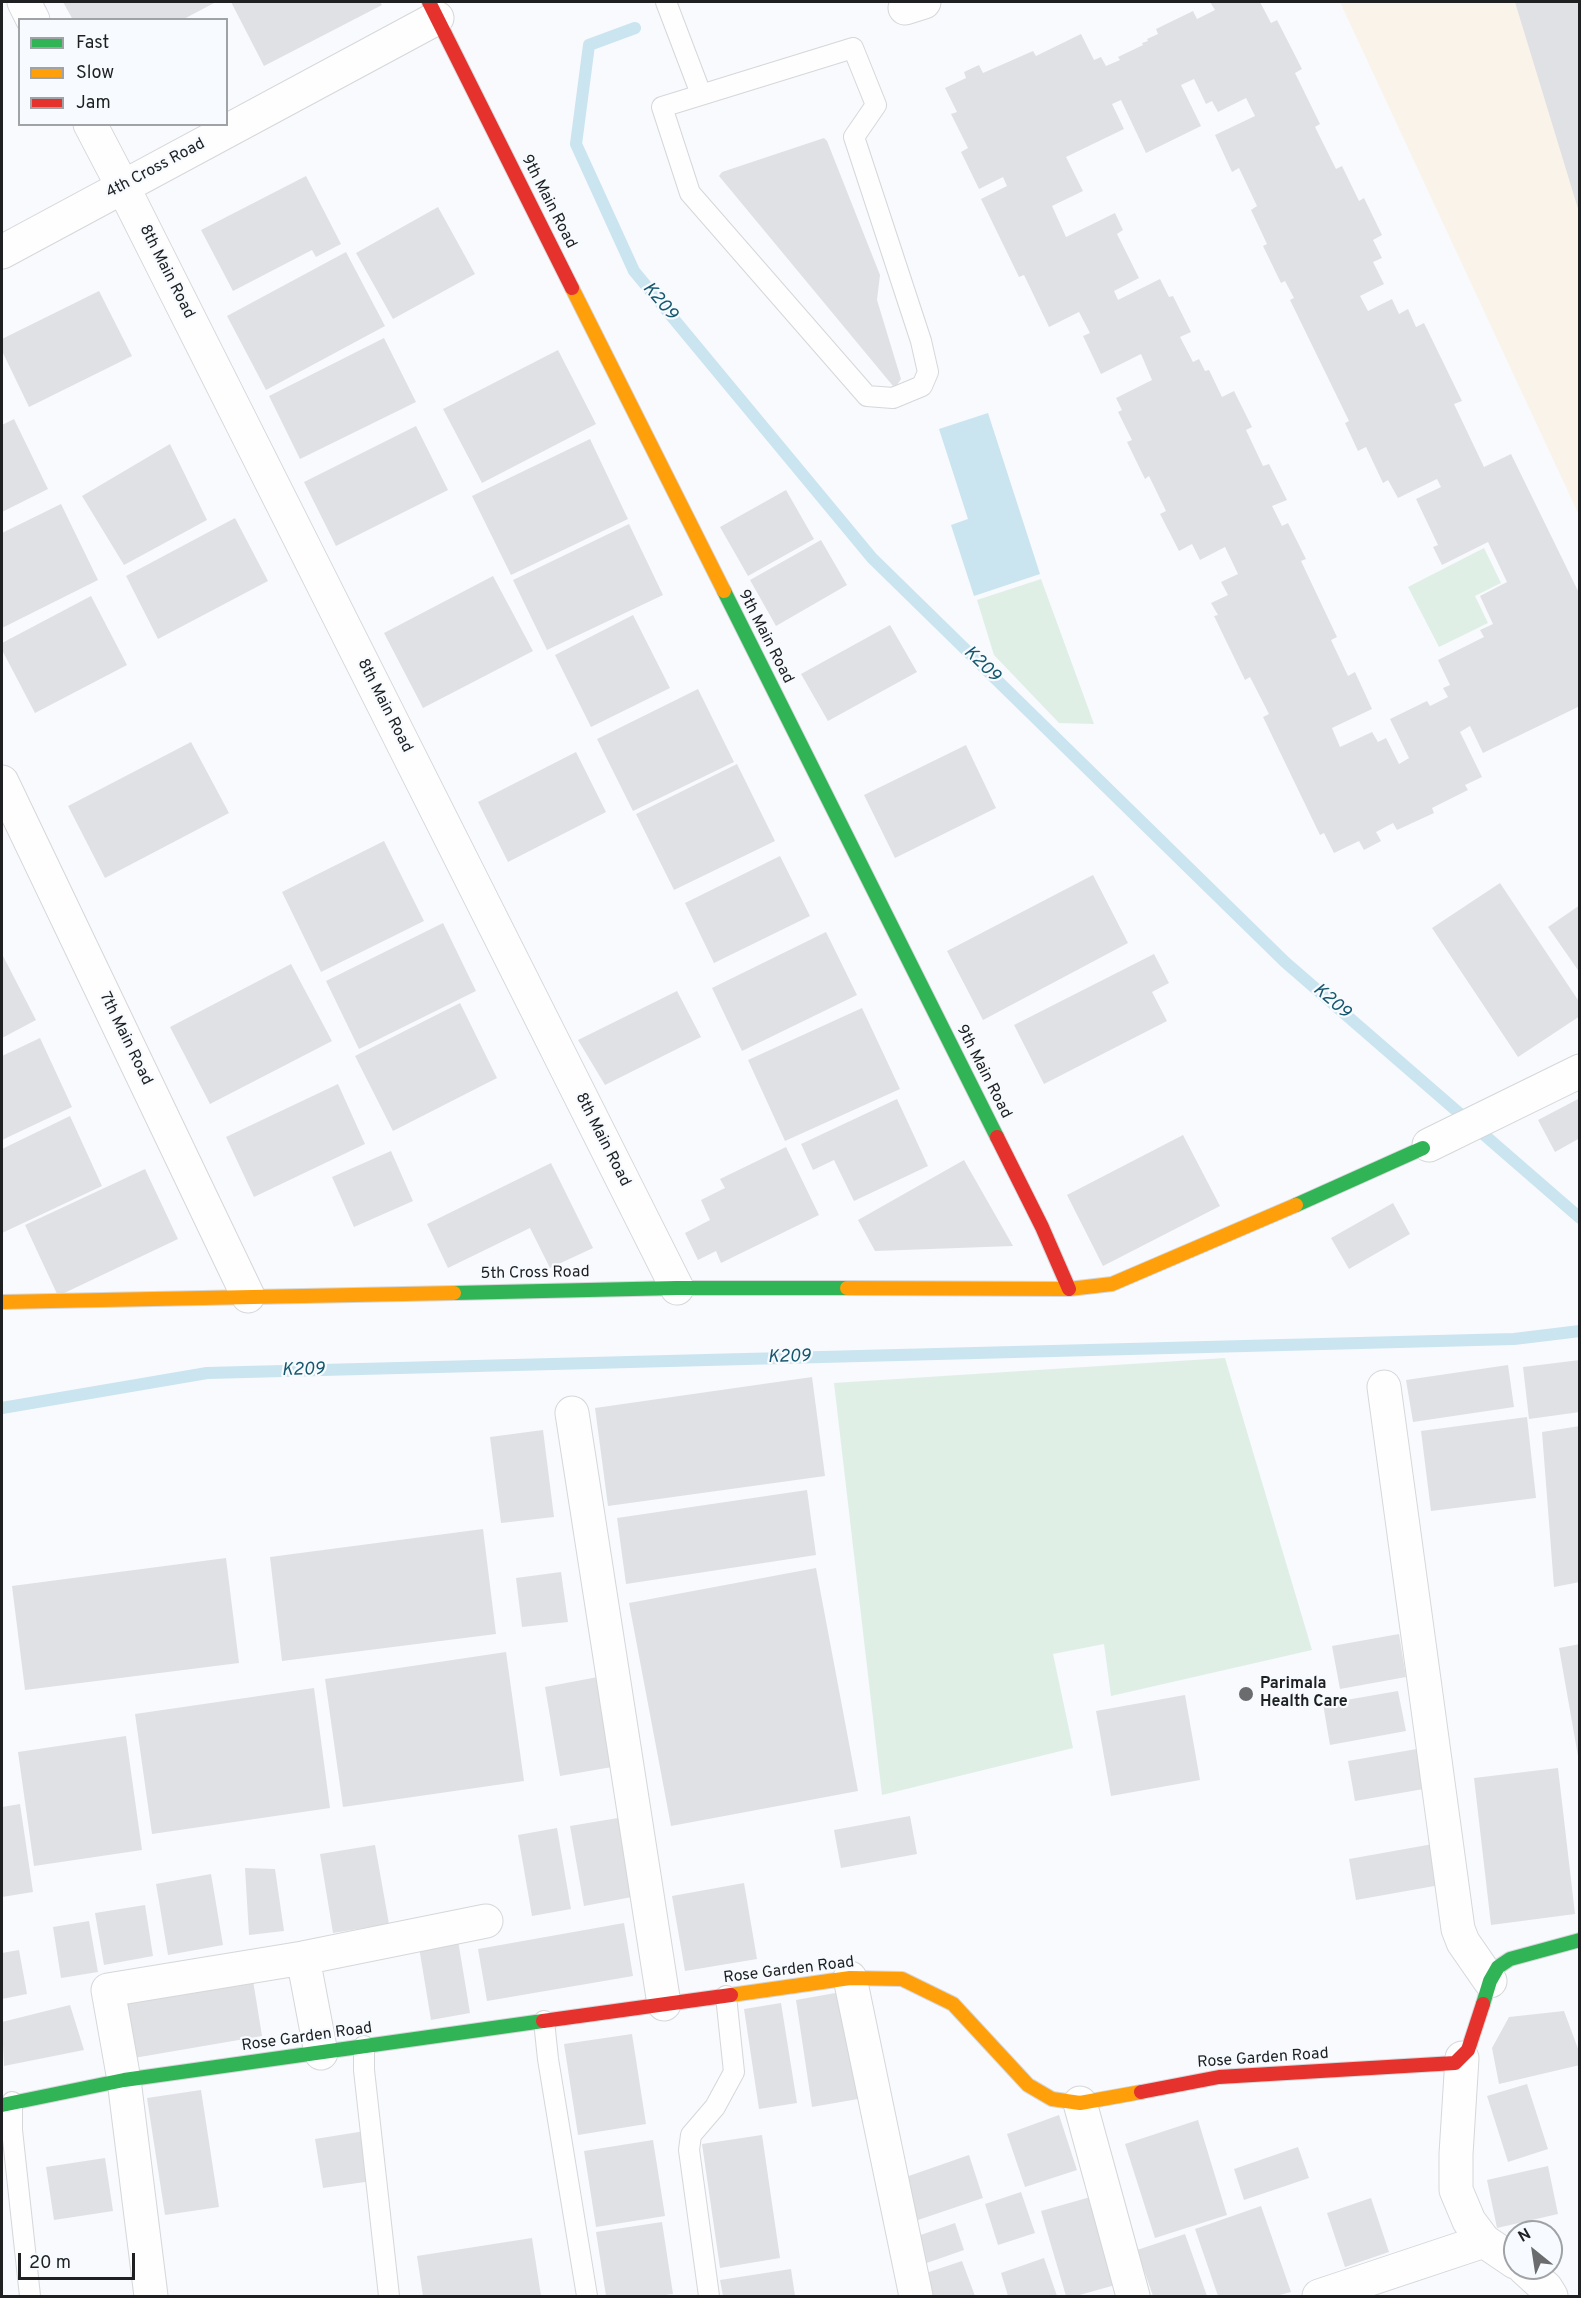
<!DOCTYPE html>
<style>
body{margin:0}
#map{position:relative;width:1581px;height:2298px;overflow:hidden;background:#f8fafd;font-family:Overpass,sans-serif}
canvas{display:block}
.frame{position:absolute;inset:0;border:3px solid #1e2021;pointer-events:none}
.legend{position:absolute;left:18px;top:18px;width:210px;height:108px;box-sizing:border-box;background:#f7fafe;border:2px solid #a0a3a6;margin:0;padding:8px 10px;list-style:none;font-size:18px;color:#1e2021}
.legend li{display:flex;align-items:center;gap:12px;height:30px}
.legend b{width:30px;border:2px solid #a0a3a6}
.north{position:absolute;left:1503px;top:2220px;width:60px;height:60px;box-sizing:border-box;background:#f7fafe;border:2px solid #a0a3a6;border-radius:50%;rotate:330deg;font-size:16px;font-weight:700;line-height:24px;text-align:center;color:#1e2021}
.north::after{content:'';display:block;margin:auto;width:21px;height:27px;background:#6a6c6e;clip-path:polygon(50% 0,100% 100%,50% 72%,0 100%)}
.scale{position:absolute;left:18px;top:2253px;width:117px;height:27px;box-sizing:border-box;border:3px solid #1e2021;border-top:0;padding-left:8px;font-size:18px;line-height:21px;white-space:nowrap;color:#1e2021;-webkit-text-stroke:4px #f7fafe;paint-order:stroke}
</style>
<div id="map">
<canvas width="1581" height="2298"></canvas>
<div class="frame"></div>
<ul class="legend">
<li><b style="height:8px;background:#30b455"></b>Fast</li>
<li><b style="height:8px;background:#ff9f0a"></b>Slow</li>
<li><b style="height:8px;background:#e5322d"></b>Jam</li>
</ul>
<div class="north">N</div>
<div class="scale">20 m</div>
</div>
<script>
const ctx = document.querySelector('canvas').getContext('2d');
ctx.lineJoin = 'round';
function fillPath(path, color) {
  ctx.fillStyle = color;
  ctx.fill(path, 'evenodd');
}
function toPath(rows) {
  const path = new Path2D();
  for (const r of rows) {
    path.moveTo(r[0], r[1]);
    for (let i = 2; i < r.length; i += 2) path.lineTo(r[i], r[i + 1]);
  }
  return path;
}
function stroke(path, color, width, dash) {
  ctx.strokeStyle = color;
  ctx.lineWidth = width;
  ctx.lineCap = dash ? 'butt' : 'round';
  ctx.setLineDash(dash || []);
  ctx.stroke(path);
}
function label(font, color, halo, rows, align = 'center') {
  ctx.font = font + ' Overpass,sans-serif';
  ctx.lineWidth = 4.5;
  ctx.setLineDash([]);
  ctx.textBaseline = 'middle';
  ctx.strokeStyle = halo;
  ctx.fillStyle = color;
  for (const [text, x, y, turn = 0] of rows) {
    ctx.save();
    ctx.translate(x, y);
    ctx.rotate((+turn || 0) * Math.PI / 180);
    ctx.textAlign = isNaN(turn) ? turn : align;
    if (halo) ctx.strokeText(text, 0, 0);
    ctx.fillText(text, 0, 0);
    ctx.restore();
  }
}
fillPath(toPath([
 [1340,2,1579,2,1579,515]
]), '#faf3ea');
fillPath(toPath([
 [1484,548,1501,583,1475,596,1488,623,1439,647,1408,587],
 [1041,579,1094,724,1059,723,994,655,977,600],
 [1225,1358,1312,1650,1111,1696,1104,1644,1053,1654,1073,1748,882,1795,834,1383]
]), '#dfefe6');
fillPath(toPath([
 [988,413,1040,574,974,596,951,525,968,519,939,429]
]), '#cae4f0');
stroke(toPath([
 [635,28,589,45,576,144,634,271,872,558,1285,962,1580,1218],
 [2,1408,207,1373,1514,1339,1580,1331]
]), '#cae4f0', 12);
fillPath(toPath([
 [63,2,216,2,182,20,73,20],
 [231,2,380,2,382,5,264,66],
 [1210,2,1260,2,1271,23,1277,20,1302,69,1295,73,1320,124,1315,127,1336,169,1342,166,1359,201,1364,198,1382,235,1373,240,1382,258,1373,262,1384,284,1360,296,1368,311,1392,299,1399,314,1408,309,1416,327,1424,323,1462,401,1454,404,1484,467,1511,454,1580,595,1580,706,1483,753,1470,726,1460,732,1482,777,1465,785,1468,790,1432,808,1434,813,1397,830,1393,823,1376,832,1381,841,1364,850,1359,841,1334,853,1324,833,1320,835,1263,717,1269,714,1250,677,1245,680,1214,616,1218,615,1211,603,1228,595,1221,582,1238,574,1225,547,1200,560,1192,544,1179,551,1160,514,1166,511,1149,476,1145,479,1127,442,1132,440,1118,412,1122,410,1116,398,1152,380,1141,354,1101,374,1083,336,1090,333,1079,312,1049,327,1024,275,1019,277,981,199,1007,186,1003,177,979,189,961,152,968,148,951,114,957,112,945,88,966,78,964,72,979,65,983,73,1033,51,1036,56,1081,34,1094,60,1101,57,1106,66,1120,60,1118,57,1143,45,1142,43,1148,41,1147,39,1158,34,1156,29,1193,11,1197,19,1215,10],
 [1194,79,1206,104,1212,101,1218,112,1246,98,1255,116,1215,135,1232,172,1239,168,1257,206,1251,210,1267,244,1263,246,1281,283,1285,281,1294,298,1290,300,1349,421,1345,423,1358,451,1366,447,1383,483,1388,480,1398,498,1437,479,1441,487,1416,499,1438,545,1433,547,1442,565,1488,542,1507,582,1480,596,1493,624,1480,630,1484,637,1438,660,1450,685,1443,688,1448,697,1430,706,1427,701,1390,719,1409,758,1399,764,1386,738,1378,742,1372,732,1340,747,1332,728,1372,709,1355,672,1348,676,1331,640,1337,637,1301,561,1306,559,1288,523,1282,526,1272,506,1287,500,1269,464,1263,466,1246,430,1252,427,1234,391,1222,397,1209,370,1205,371,1199,359,1193,362,1180,337,1191,332,1173,296,1169,297,1160,279,1118,300,1114,291,1139,278,1117,234,1123,230,1115,213,1066,237,1052,206,1083,191,1066,157,1124,129,1112,104,1121,100,1146,153,1201,126,1181,85],
 [1515,2,1580,2,1580,212,1579,212],
 [824,138,827,141,880,275,877,300,901,379,897,385,893,386,719,176,722,172],
 [306,176,341,244,316,257,312,250,233,291,201,230],
 [438,207,475,274,393,319,356,253],
 [346,252,385,326,266,390,227,316],
 [99,291,132,356,29,407,2,351,2,339],
 [384,338,416,402,300,459,269,396],
 [558,350,596,424,482,483,443,409],
 [14,419,48,489,2,512,2,425],
 [416,426,448,490,336,546,304,482],
 [590,439,628,519,511,575,472,496],
 [170,444,207,520,124,565,82,496],
 [786,490,814,539,748,576,720,527],
 [61,504,98,580,2,628,2,533],
 [235,518,268,581,158,639,126,576],
 [629,524,663,595,547,650,513,580],
 [821,540,847,585,776,626,750,580],
 [493,576,533,651,423,708,384,633],
 [91,596,127,665,35,713,2,650,2,643],
 [633,615,670,688,591,727,555,655],
 [890,625,917,672,828,721,801,674],
 [698,689,734,762,633,811,597,739],
 [191,742,229,813,105,878,68,806],
 [966,745,996,808,895,858,864,795],
 [576,752,606,812,508,862,478,802],
 [737,764,775,841,674,890,636,814],
 [384,841,424,921,321,972,282,892],
 [780,856,810,916,714,963,685,903],
 [1093,875,1128,943,983,1020,947,951],
 [1500,883,1580,1003,1580,1016,1518,1057,1432,928],
 [1580,905,1580,973,1548,927],
 [443,923,476,991,359,1049,326,981],
 [826,932,857,995,742,1051,712,988],
 [2,954,36,1020,2,1038],
 [1154,954,1169,983,1152,992,1167,1021,1044,1084,1014,1025],
 [291,964,332,1041,210,1104,170,1027],
 [677,991,701,1037,605,1085,578,1040],
 [460,1003,497,1078,393,1131,355,1056],
 [862,1008,900,1089,785,1141,748,1060],
 [40,1038,72,1107,2,1140,2,1056],
 [338,1084,365,1144,254,1197,226,1137],
 [1580,1098,1580,1138,1555,1152,1538,1120],
 [897,1099,928,1166,854,1201,834,1160,813,1170,801,1144],
 [70,1116,102,1186,2,1233,2,1149],
 [1183,1135,1220,1206,1103,1266,1067,1195],
 [786,1147,819,1215,721,1263,716,1251,698,1260,685,1233,710,1220,701,1200,725,1188,720,1179],
 [391,1151,413,1201,354,1227,332,1177],
 [964,1160,1013,1246,875,1251,858,1220],
 [551,1163,593,1248,550,1268,530,1228,448,1268,427,1224],
 [145,1169,178,1239,58,1296,25,1225],
 [1393,1203,1410,1234,1349,1269,1331,1238],
 [1580,1360,1580,1412,1529,1419,1523,1367],
 [1508,1365,1514,1407,1413,1422,1406,1380],
 [812,1377,825,1476,608,1506,595,1408],
 [1527,1417,1536,1498,1431,1511,1421,1431],
 [1580,1426,1580,1582,1554,1587,1542,1432],
 [543,1430,554,1517,501,1523,490,1437],
 [807,1490,816,1555,626,1584,617,1518],
 [483,1529,496,1634,282,1661,270,1557],
 [226,1558,239,1663,25,1690,12,1586],
 [816,1568,858,1791,671,1826,629,1603],
 [561,1572,568,1622,522,1627,516,1578],
 [1399,1634,1406,1677,1340,1689,1332,1646],
 [1580,1644,1580,1756,1578,1756,1559,1648],
 [506,1652,524,1781,343,1807,325,1679],
 [603,1676,618,1766,560,1776,545,1687],
 [314,1688,330,1808,152,1834,135,1714],
 [1398,1691,1406,1731,1330,1745,1323,1704],
 [1185,1695,1200,1780,1111,1796,1096,1711],
 [126,1736,142,1850,34,1866,18,1752],
 [1428,1747,1435,1787,1355,1801,1348,1761],
 [1558,1768,1575,1914,1491,1925,1474,1778],
 [20,1804,33,1892,2,1897,2,1807],
 [910,1816,917,1854,841,1868,834,1830],
 [618,1818,632,1897,584,1906,570,1826],
 [557,1828,571,1909,532,1916,518,1835],
 [1433,1844,1440,1885,1356,1900,1349,1859],
 [375,1845,389,1924,333,1933,320,1854],
 [245,1868,275,1869,284,1931,249,1935],
 [211,1874,223,1945,168,1955,156,1884],
 [744,1883,757,1959,685,1971,672,1896],
 [145,1905,153,1956,104,1965,95,1913],
 [89,1921,98,1972,61,1978,53,1927],
 [624,1923,633,1976,487,2001,478,1949],
 [457,1934,470,2013,431,2020,418,1941],
 [19,1950,27,1994,2,1999,2,1953],
 [252,1974,262,2036,128,2059,117,1998],
 [841,1992,858,2099,812,2107,796,2000],
 [781,2003,797,2103,759,2109,744,2009],
 [70,2005,84,2050,4,2066,2,2022],
 [1564,2011,1580,2054,1580,2065,1499,2084,1492,2048,1509,2017],
 [632,2034,646,2124,578,2135,564,2044],
 [1527,2084,1548,2149,1508,2162,1487,2096],
 [201,2090,219,2207,165,2215,147,2098],
 [1059,2115,1077,2170,1025,2187,1007,2134],
 [1198,2120,1227,2215,1155,2238,1125,2144],
 [365,2131,372,2181,323,2188,315,2139],
 [762,2135,780,2258,720,2268,702,2144],
 [653,2140,665,2216,596,2227,584,2151],
 [1298,2147,1309,2178,1244,2200,1234,2169],
 [969,2155,983,2198,918,2220,903,2178],
 [105,2158,113,2211,54,2220,46,2167],
 [1548,2166,1558,2214,1497,2228,1487,2180],
 [1021,2192,1035,2233,998,2245,985,2204],
 [1101,2194,1126,2282,1076,2296,1066,2296,1041,2211],
 [1371,2198,1389,2252,1345,2267,1327,2213],
 [1261,2206,1291,2292,1276,2296,1218,2296,1195,2229],
 [662,2222,673,2294,657,2296,606,2296,596,2232],
 [955,2223,964,2250,921,2265,912,2238],
 [1185,2234,1207,2296,1153,2296,1137,2250],
 [532,2238,541,2296,423,2296,417,2256],
 [1044,2258,1057,2296,1008,2296,1001,2273],
 [962,2261,975,2296,931,2296,923,2274],
 [791,2269,795,2296,723,2296,720,2280]
]), '#e0e1e4');
const lane = toPath([
 [666,2,701,94],
 [853,48,876,105,854,137,921,341,928,372,922,386,893,398,867,396,690,193,662,107,853,48],
 [544,2021,548,2059,587,2296],
 [364,2046,364,2070,389,2296],
 [12,2102,12,2130,30,2296],
 [709,2296,689,2150,691,2135,715,2107,734,2072,726,1996]
]);
const street = toPath([
 [24,2,33,20],
 [905,8,924,2],
 [90,124,123,187,677,1288],
 [2,252,437,18],
 [2,782,248,1296],
 [1429,1145,1580,1071],
 [1384,1387,1458,1929,1463,1942,1490,1981],
 [572,1413,664,2004],
 [303,1958,321,2053],
 [850,1978,916,2296],
 [1462,2058,1456,2154,1456,2190,1469,2221,1484,2241,1515,2262],
 [1080,2103,1133,2296],
 [1524,2268,1546,2288,1551,2296],
 [151,2296,124,2080,108,1990,303,1958,486,1921],
 [1319,2296,1484,2241]
]);
const fast = toPath([
 [724,591,997,1137],
 [1296,1205,1423,1148],
 [454,1293,677,1288,847,1288],
 [1483,2004,1490,1981,1498,1967,1510,1959,1580,1940],
 [2,2105,124,2080,543,2021]
]);
const slow = toPath([
 [572,288,724,591],
 [847,1288,1069,1289,1112,1284,1296,1205],
 [2,1302,454,1293],
 [731,1995,850,1978,902,1979,953,2004,1028,2085,1052,2099,1080,2103,1141,2092]
]);
const jam = toPath([
 [429,2,572,288],
 [997,1137,1042,1227,1069,1289],
 [543,2021,731,1995],
 [1141,2092,1219,2077,1455,2063,1468,2050,1483,2004]
]);
stroke(lane, '#d5d7d9', 22);
stroke(street, '#d5d7d9', 35);
stroke(fast, '#d5d7d9', 16);
stroke(slow, '#d5d7d9', 16);
stroke(jam, '#d5d7d9', 16);
stroke(lane, '#fefeff', 20);
stroke(street, '#fefeff', 33);
stroke(fast, '#30b455', 14);
stroke(slow, '#ff9f0a', 14);
stroke(jam, '#e5322d', 14);
for (const [x, y, r, color] of [
 [1246,1694,8,"#6a6c6e"]
]) {
  const dot = new Path2D();
  dot.arc(x, y, r, 0, 2 * Math.PI);
  ctx.fillStyle = color;
  ctx.fill(dot);
  stroke(dot, '#f7fafe', 2);
}
label('16px', '#1e2021', '#f7fafe', [
 ["4th Cross Road",156,169,-28],
 ["9th Main Road",548,202,63],
 ["8th Main Road",166,272,63],
 ["9th Main Road",765,637,63],
 ["8th Main Road",384,706,63],
 ["7th Main Road",125,1039,64],
 ["9th Main Road",983,1072,63],
 ["8th Main Road",602,1140,63],
 ["5th Cross Road",535,1274,-1],
 ["Rose Garden Road",789,1971,-7],
 ["Rose Garden Road",307,2038,-8],
 ["Rose Garden Road",1263,2059,-4]
]);
label('bold 16px', '#1e2021', '#f7fafe', [
 ["Parimala",1260,1685],
 ["Health Care",1260,1703]
], 'left');
label('italic 18px', '#15576d', '#f7fafe', [
 ["K209",659,302,50],
 ["K209",981,665,44],
 ["K209",1331,1002,41],
 ["K209",789,1358,-1],
 ["K209",303,1371,-1]
]);
</script>
